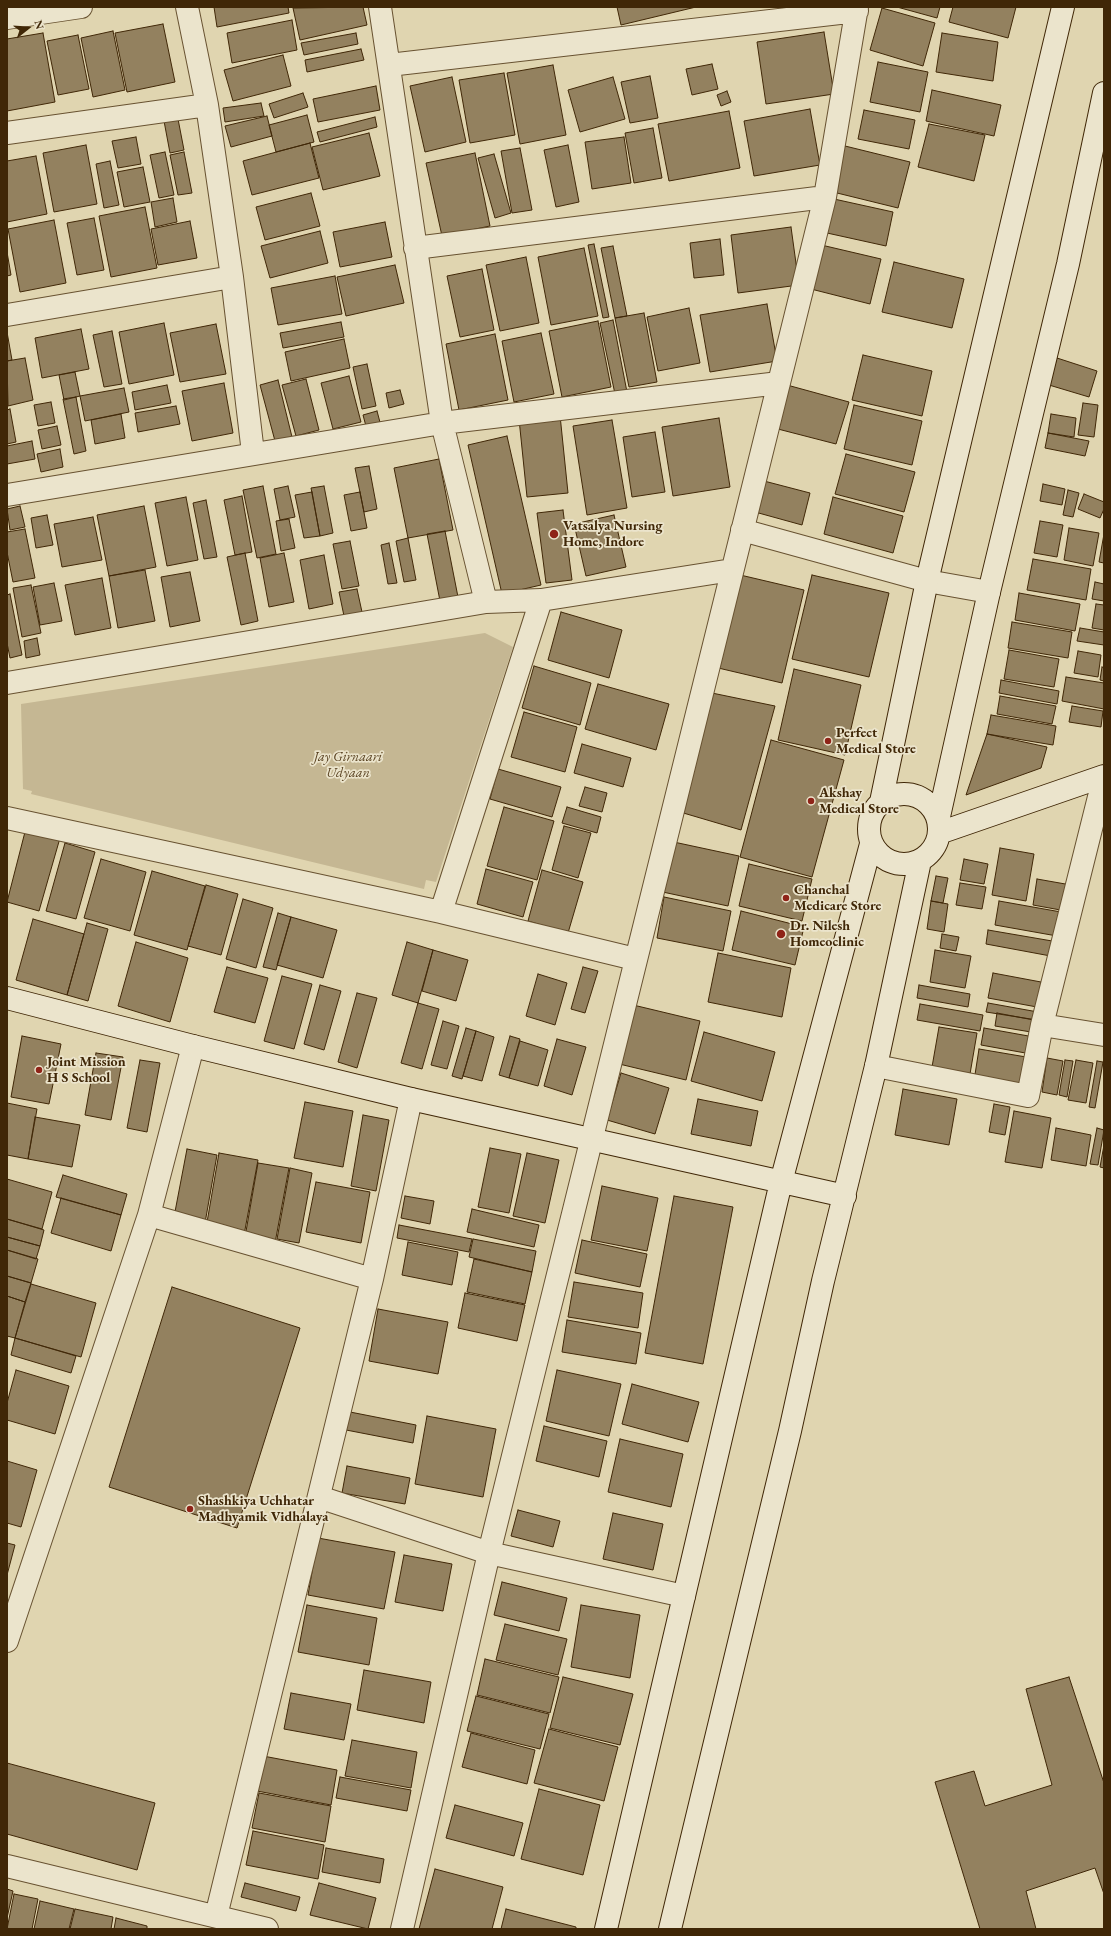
<!DOCTYPE html>
<style>
body{margin:0}
#map{position:relative;width:1111px;height:1936px;overflow:hidden;background:#e0d5b0;font-family:"EB Garamond",serif}
canvas{display:block}
.frame{position:absolute;inset:0;border:8px solid #402707;pointer-events:none}
.north{position:absolute;left:8px;top:8px;width:40px;height:40px;-webkit-text-stroke:3px #ebe4cc;paint-order:stroke;rotate:73deg;font-size:11px;font-weight:700;line-height:16px;text-align:center;color:#402707}
.north::after{content:'';display:block;margin:auto;width:14px;height:18px;background:#402707;clip-path:polygon(50% 0,100% 100%,50% 72%,0 100%)}
</style>
<div id="map">
<canvas width="1111" height="1936"></canvas>
<div class="frame"></div>
<div class="north">N</div>
</div>
<script>
const ctx = document.querySelector('canvas').getContext('2d');
ctx.lineJoin = 'round';
function fillPath(path, color) {
  ctx.fillStyle = color;
  ctx.fill(path, 'evenodd');
}
function toPath(rows) {
  const path = new Path2D();
  for (const r of rows) {
    if (r.length === 3) {
      path.moveTo(r[0] + r[2], r[1]);
      path.arc(r[0], r[1], r[2], 0, 2 * Math.PI);
      continue;
    }
    path.moveTo(r[0], r[1]);
    for (let i = 2; i < r.length; i += 2) path.lineTo(r[i], r[i + 1]);
  }
  return path;
}
function stroke(path, color, width, dash) {
  ctx.strokeStyle = color;
  ctx.lineWidth = width;
  ctx.lineCap = dash ? 'butt' : 'round';
  ctx.setLineDash(dash || []);
  ctx.stroke(path);
}
function label(font, color, halo, rows, align = 'center') {
  ctx.font = font + ' "EB Garamond",serif';
  ctx.lineWidth = 3.5;
  ctx.setLineDash([]);
  ctx.textBaseline = 'middle';
  ctx.strokeStyle = halo;
  ctx.fillStyle = color;
  for (const [text, x, y, turn = 0] of rows) {
    ctx.save();
    ctx.translate(x, y);
    ctx.rotate((+turn || 0) * Math.PI / 180);
    ctx.textAlign = isNaN(turn) ? turn : align;
    if (halo) ctx.strokeText(text, 0, 0);
    ctx.fillText(text, 0, 0);
    ctx.restore();
  }
}
fillPath(toPath([
 [485,633,513,647,436,882,426,880,424,889,31,794,32,791,23,789,21,704]
]), '#c5b793');
const building = toPath([
 [214,7,288,7,289,13,217,27,214,7],
 [363,7,367,25,300,40,293,8,363,7],
 [617,7,696,7,621,25,617,7],
 [897,7,940,7,937,18,897,7],
 [953,7,1016,7,1008,38,949,22,953,7],
 [882,8,935,23,923,66,870,50,882,8],
 [292,20,297,50,232,63,227,33,292,20],
 [163,24,175,82,127,92,115,33,163,24],
 [113,31,125,90,93,97,81,38,113,31],
 [824,32,834,94,766,104,757,42,824,32],
 [43,33,55,102,7,111,7,39,43,33],
 [356,33,358,44,304,55,301,43,356,33],
 [942,33,998,42,993,81,936,72,942,33],
 [78,35,89,89,58,95,47,41,78,35],
 [361,49,364,60,307,72,305,60,361,49],
 [283,55,291,86,233,101,224,70,283,55],
 [878,62,928,72,920,112,870,102,878,62],
 [712,64,718,89,692,95,686,69,712,64],
 [553,65,566,135,520,144,507,73,553,65],
 [504,73,515,135,470,143,459,80,504,73],
 [650,76,658,118,630,123,621,82,650,76],
 [452,77,466,142,425,152,410,86,452,77],
 [613,77,625,119,580,132,568,90,613,77],
 [376,86,380,110,318,122,313,99,376,86],
 [932,90,1001,105,994,136,926,121,932,90],
 [727,91,731,102,721,106,717,95,727,91],
 [303,93,308,107,274,118,269,104,303,93],
 [261,103,264,116,225,122,223,108,261,103],
 [810,109,820,165,754,176,744,121,810,109],
 [864,110,915,120,909,149,858,139,864,110],
 [729,111,740,168,669,181,658,124,729,111],
 [307,115,314,142,276,152,269,125,307,115],
 [267,116,272,136,231,147,225,126,267,116],
 [375,117,377,127,320,142,317,132,375,117],
 [178,119,184,150,170,153,164,121,178,119],
 [929,124,985,135,974,181,918,167,929,124],
 [653,128,662,178,634,183,625,133,653,128],
 [369,133,380,176,323,190,312,147,369,133],
 [136,137,141,164,118,168,112,141,136,137],
 [624,137,631,183,592,189,585,142,624,137],
 [310,143,319,178,252,195,243,161,310,143],
 [86,145,97,204,54,212,43,153,86,145],
 [568,145,579,202,556,207,544,150,568,145],
 [845,146,910,162,898,208,833,192,845,146],
 [520,148,532,210,512,213,501,151,520,148],
 [165,152,174,195,159,198,150,155,165,152],
 [184,152,192,193,178,195,170,155,184,152],
 [475,153,490,226,442,236,426,163,475,153],
 [494,154,511,213,495,218,478,158,494,154],
 [36,156,47,214,7,222,7,161,36,156],
 [110,161,119,205,104,208,96,164,110,161],
 [143,167,150,202,124,207,117,172,143,167],
 [311,193,320,226,265,240,256,207,311,193],
 [173,198,177,222,155,227,151,202,173,198],
 [834,199,893,212,886,246,827,233,834,199],
 [145,207,157,268,111,277,99,216,145,207],
 [94,218,104,270,77,275,67,223,94,218],
 [54,220,66,283,20,292,8,229,54,220],
 [190,221,197,258,158,265,151,229,190,221],
 [385,222,392,257,340,267,333,232,385,222],
 [791,227,799,285,738,293,731,235,791,227],
 [320,231,328,263,270,278,261,246,320,231],
 [720,239,724,275,694,278,690,243,720,239],
 [594,244,609,317,603,318,588,245,594,244],
 [817,244,881,259,870,304,807,288,817,244],
 [613,246,627,316,615,318,601,248,613,246],
 [584,248,598,316,551,325,538,257,584,248],
 [7,252,11,275,7,276,7,252],
 [526,257,539,323,500,331,486,265,526,257],
 [894,262,964,279,952,328,882,312,894,262],
 [395,265,404,303,346,316,337,277,395,265],
 [482,269,494,330,460,337,447,276,482,269],
 [335,276,342,314,278,325,271,288,335,276],
 [767,304,777,361,710,372,700,315,767,304],
 [689,308,700,363,658,371,647,317,689,308],
 [644,313,657,382,629,387,615,318,644,313],
 [613,320,627,392,615,394,600,323,613,320],
 [598,321,611,387,562,397,549,331,598,321],
 [341,322,344,337,283,348,280,333,341,322],
 [164,323,174,375,129,384,119,332,164,323],
 [216,324,226,374,180,382,170,333,216,324],
 [81,329,89,369,42,378,35,338,81,329],
 [112,331,122,384,104,387,93,335,112,331],
 [7,332,12,360,7,361,7,332],
 [541,333,554,394,514,402,502,341,541,333],
 [495,334,508,400,459,410,446,344,495,334],
 [344,339,350,368,291,381,285,352,344,339],
 [863,355,932,371,922,416,852,400,863,355],
 [25,358,33,400,8,406,7,361,25,358],
 [1057,358,1097,371,1089,397,1049,385,1057,358],
 [367,364,376,406,362,409,353,367,367,364],
 [75,372,80,396,64,400,59,375,75,372],
 [349,376,361,422,333,429,321,383,349,376],
 [306,379,319,430,296,436,282,385,306,379],
 [278,380,292,437,275,441,260,385,278,380],
 [224,383,233,433,192,441,182,391,224,383],
 [167,385,171,403,135,410,132,392,167,385],
 [787,385,849,402,836,444,774,428,787,385],
 [124,388,129,412,85,421,80,396,124,388],
 [400,390,404,404,389,408,386,393,400,390],
 [76,397,86,451,74,454,63,399,76,397],
 [51,402,55,423,38,426,34,405,51,402],
 [1083,403,1098,405,1094,437,1078,435,1083,403],
 [854,405,922,421,912,465,844,449,854,405],
 [176,406,180,424,138,432,135,413,176,406],
 [10,409,16,442,7,444,7,410,10,409],
 [377,411,381,426,367,430,363,415,377,411],
 [121,414,125,438,95,444,91,420,121,414],
 [1051,414,1076,418,1074,437,1048,433,1051,414],
 [560,415,568,493,527,497,519,419,560,415],
 [719,418,730,487,673,496,662,427,719,418],
 [612,420,627,508,587,515,573,426,612,420],
 [57,426,61,445,42,449,38,430,57,426],
 [655,432,665,492,632,497,623,437,655,432],
 [1048,433,1089,441,1085,456,1045,448,1048,433],
 [507,436,541,585,502,594,468,445,507,436],
 [32,441,35,459,7,464,7,446,32,441],
 [60,449,63,467,41,472,37,454,60,449],
 [846,454,915,472,904,512,835,494,846,454],
 [439,459,453,530,408,538,394,468,439,459],
 [369,466,377,509,364,512,355,468,369,466],
 [764,481,810,493,802,525,755,512,764,481],
 [1043,484,1065,489,1062,505,1040,501,1043,484],
 [263,486,276,554,257,558,243,490,263,486],
 [288,486,295,517,280,520,274,489,288,486],
 [324,486,333,533,320,536,311,488,324,486],
 [1068,490,1079,493,1073,517,1063,515,1068,490],
 [312,492,320,536,304,538,295,495,312,492],
 [360,492,367,528,351,531,344,495,360,492],
 [1084,494,1104,502,1104,509,1100,518,1078,509,1084,494],
 [242,496,252,552,235,555,224,500,242,496],
 [186,497,198,560,167,566,155,503,186,497],
 [833,497,903,516,893,553,824,534,833,497],
 [206,500,217,557,204,559,193,503,206,500],
 [20,506,25,527,10,530,7,509,20,506],
 [144,506,156,567,109,576,97,515,144,506],
 [563,510,572,580,546,583,537,513,563,510],
 [47,515,53,545,36,548,31,518,47,515],
 [614,515,626,567,586,576,574,524,614,515],
 [93,517,102,560,62,567,54,524,93,517],
 [289,519,295,548,281,551,276,521,289,519],
 [1040,521,1063,525,1057,557,1034,553,1040,521],
 [1069,528,1099,533,1093,566,1064,560,1069,528],
 [25,529,35,578,13,582,7,552,7,532,25,529],
 [445,531,458,597,440,601,427,534,445,531],
 [1104,534,1104,563,1099,562,1104,534],
 [408,538,416,580,404,582,396,541,408,538],
 [350,541,359,586,342,589,333,544,350,541],
 [389,543,397,583,388,584,381,545,389,543],
 [245,553,258,621,241,625,227,557,245,553],
 [284,553,294,602,269,607,260,558,284,553],
 [324,555,333,604,309,609,300,560,324,555],
 [1033,559,1091,569,1086,600,1027,590,1033,559],
 [145,570,155,621,118,628,109,576,145,570],
 [190,572,200,621,170,627,161,577,190,572],
 [736,574,804,590,782,683,714,667,736,574],
 [812,575,889,593,869,677,792,659,812,575],
 [102,578,111,628,75,635,65,585,102,578],
 [1095,582,1104,584,1104,601,1092,599,1095,582],
 [54,583,62,621,40,625,33,587,54,583],
 [31,585,41,633,22,637,13,588,31,585],
 [357,589,362,612,344,616,339,592,357,589],
 [1019,593,1080,604,1075,631,1015,620,1019,593],
 [10,594,22,655,10,658,7,643,7,595,10,594],
 [1096,604,1104,605,1104,630,1092,628,1096,604],
 [561,612,622,630,609,678,548,660,561,612],
 [1012,622,1072,632,1068,658,1008,648,1012,622],
 [1080,628,1104,632,1104,645,1077,641,1080,628],
 [37,638,40,655,26,658,24,641,37,638],
 [1009,650,1059,659,1054,687,1004,679,1009,650],
 [1078,651,1101,655,1098,677,1074,673,1078,651],
 [534,666,591,683,580,725,522,708,534,666],
 [1102,667,1104,668,1104,681,1100,680,1102,667],
 [794,669,861,685,845,755,778,740,794,669],
 [1066,677,1104,683,1104,709,1062,701,1066,677],
 [1001,680,1059,691,1057,704,999,693,1001,680],
 [598,684,669,704,656,750,585,729,598,684],
 [707,692,775,706,741,830,680,812,707,692],
 [1000,696,1056,706,1052,724,997,714,1000,696],
 [1072,706,1103,711,1101,727,1069,722,1072,706],
 [524,712,577,727,565,772,511,757,524,712],
 [991,715,1056,726,1053,745,987,734,991,715],
 [987,734,1047,747,1041,768,966,795,987,734],
 [771,740,844,760,812,877,740,857,771,740],
 [582,744,631,758,623,787,574,773,582,744],
 [498,769,561,787,552,817,490,799,498,769],
 [585,787,607,793,602,812,579,806,585,787],
 [504,807,554,821,537,880,487,866,504,807],
 [567,807,601,817,597,833,562,823,567,807],
 [564,826,591,833,578,878,552,870,564,826],
 [26,828,60,838,39,911,7,902,26,828],
 [669,841,739,856,728,906,658,891,669,841],
 [65,843,95,852,76,919,46,911,65,843],
 [1000,848,1034,854,1026,901,992,895,1000,848],
 [101,859,146,872,130,931,84,918,101,859],
 [964,859,988,864,984,884,960,880,964,859],
 [749,864,812,879,802,921,739,906,749,864],
 [486,869,533,882,523,917,477,904,486,869],
 [542,870,583,882,568,933,528,921,542,870],
 [152,871,205,886,187,950,134,935,152,871],
 [936,876,948,878,943,903,931,901,936,876],
 [1037,879,1071,885,1066,911,1033,905,1037,879],
 [960,883,986,887,982,909,956,905,960,883],
 [206,885,238,894,221,955,188,946,206,885],
 [664,897,731,911,723,951,657,938,664,897],
 [243,899,273,908,256,968,226,959,243,899],
 [931,901,948,904,944,932,927,929,931,901],
 [999,901,1061,912,1057,936,995,925,999,901],
 [741,911,804,927,795,965,732,950,741,911],
 [278,913,291,917,276,970,263,967,278,913],
 [291,917,337,930,323,978,277,965,291,917],
 [33,919,84,934,67,995,16,980,33,919],
 [87,923,108,929,88,1001,67,995,87,923],
 [988,930,1058,942,1056,957,986,944,988,930],
 [942,934,959,937,956,951,940,948,942,934],
 [136,942,188,958,170,1022,118,1006,136,942],
 [407,942,433,950,418,1003,392,995,407,942],
 [433,950,468,960,456,1001,422,991,433,950],
 [935,950,971,956,965,988,930,982,935,950],
 [718,953,791,968,782,1017,708,1002,718,953],
 [227,967,268,978,255,1023,214,1012,227,967],
 [583,967,598,971,585,1013,571,1009,583,967],
 [993,973,1041,982,1037,1007,988,998,993,973],
 [538,974,567,983,555,1025,526,1016,538,974],
 [282,976,312,984,294,1049,264,1041,282,976],
 [320,985,341,991,324,1050,304,1044,320,985],
 [919,985,970,994,968,1007,917,998,919,985],
 [357,993,377,998,357,1068,338,1062,357,993],
 [418,1003,439,1009,422,1069,401,1063,418,1003],
 [988,1003,1038,1012,1037,1020,986,1012,988,1003],
 [629,1004,700,1021,686,1080,615,1063,629,1004],
 [920,1004,983,1015,980,1031,917,1020,920,1004],
 [997,1013,1039,1021,1037,1033,995,1026,997,1013],
 [443,1021,459,1026,447,1069,431,1065,443,1021],
 [939,1027,977,1033,970,1074,932,1067,939,1027],
 [466,1028,476,1031,462,1079,452,1076,466,1028],
 [984,1028,1034,1037,1031,1054,981,1045,984,1028],
 [476,1031,494,1037,482,1081,463,1076,476,1031],
 [704,1032,775,1052,762,1101,691,1081,704,1032],
 [22,1036,61,1044,49,1104,11,1097,22,1036],
 [510,1036,520,1039,509,1078,499,1075,510,1036],
 [557,1039,586,1047,572,1095,544,1086,557,1039],
 [520,1041,548,1050,538,1086,509,1078,520,1041],
 [979,1049,1032,1058,1027,1091,974,1081,979,1049],
 [96,1053,123,1057,111,1120,85,1115,96,1053],
 [1047,1058,1063,1061,1057,1095,1042,1092,1047,1058],
 [140,1060,160,1063,147,1132,127,1128,140,1060],
 [1065,1060,1073,1061,1067,1097,1059,1095,1065,1060],
 [1076,1060,1093,1063,1086,1103,1068,1100,1076,1060],
 [1097,1061,1103,1062,1095,1108,1089,1107,1097,1061],
 [621,1073,669,1088,655,1134,607,1120,621,1073],
 [903,1089,957,1099,949,1145,895,1135,903,1089],
 [698,1099,758,1111,751,1146,691,1134,698,1099],
 [305,1102,353,1111,343,1167,294,1158,305,1102],
 [7,1103,37,1109,28,1159,7,1155,7,1103],
 [994,1104,1010,1107,1005,1135,989,1132,994,1104],
 [1014,1111,1051,1118,1042,1168,1005,1162,1014,1111],
 [363,1115,389,1120,376,1191,351,1186,363,1115],
 [35,1117,80,1125,72,1167,28,1159,35,1117],
 [1056,1128,1091,1135,1086,1166,1051,1160,1056,1128],
 [1097,1128,1104,1130,1098,1165,1090,1164,1097,1128],
 [1104,1145,1104,1168,1100,1167,1104,1145],
 [490,1148,521,1154,509,1213,478,1207,490,1148],
 [187,1149,217,1155,205,1223,174,1217,187,1149],
 [219,1153,258,1160,244,1235,206,1228,219,1153],
 [527,1153,559,1160,545,1223,513,1216,527,1153],
 [258,1163,289,1168,275,1243,245,1237,258,1163],
 [290,1168,312,1173,299,1243,277,1239,290,1168],
 [63,1175,127,1194,121,1215,56,1197,63,1175],
 [7,1179,52,1192,42,1229,7,1219,7,1179],
 [316,1182,370,1192,361,1243,306,1232,316,1182],
 [602,1186,658,1198,647,1251,591,1240,602,1186],
 [405,1196,434,1201,430,1224,401,1218,405,1196],
 [674,1196,733,1207,703,1364,645,1353,674,1196],
 [61,1198,121,1215,111,1251,51,1233,61,1198],
 [472,1209,539,1225,534,1247,467,1232,472,1209],
 [7,1219,44,1230,40,1246,7,1237,7,1219],
 [399,1225,472,1239,469,1252,397,1238,399,1225],
 [7,1237,40,1246,36,1259,7,1250,7,1237],
 [473,1239,536,1251,532,1272,469,1257,473,1239],
 [582,1240,647,1254,640,1287,575,1273,582,1240],
 [408,1242,458,1252,452,1285,402,1275,408,1242],
 [7,1250,38,1259,31,1283,7,1276,7,1250],
 [474,1259,532,1272,525,1304,467,1292,474,1259],
 [7,1276,31,1283,25,1302,7,1296,7,1276],
 [574,1282,643,1293,638,1328,568,1317,574,1282],
 [31,1284,96,1303,81,1357,15,1338,31,1284],
 [172,1287,300,1328,237,1528,109,1487,172,1287],
 [465,1293,525,1305,517,1341,458,1328,465,1293],
 [7,1296,25,1302,15,1338,7,1336,7,1296],
 [378,1309,448,1322,438,1374,369,1361,378,1309],
 [567,1320,641,1333,636,1364,562,1352,567,1320],
 [15,1338,76,1356,71,1373,11,1355,15,1338],
 [16,1370,69,1386,55,1434,7,1420,7,1403,16,1370],
 [557,1370,621,1384,609,1436,546,1421,557,1370],
 [632,1384,699,1402,688,1442,622,1424,632,1384],
 [345,1411,416,1425,413,1443,341,1429,345,1411],
 [427,1416,496,1429,483,1497,415,1484,427,1416],
 [544,1426,607,1441,599,1477,536,1461,544,1426],
 [620,1439,683,1454,671,1507,608,1492,620,1439],
 [7,1461,37,1470,21,1527,7,1523,7,1461],
 [347,1466,410,1478,405,1504,342,1493,347,1466],
 [518,1510,560,1521,553,1547,511,1536,518,1510],
 [613,1513,663,1524,653,1570,603,1559,613,1513],
 [318,1538,395,1552,384,1609,308,1595,318,1538],
 [7,1543,15,1545,7,1575,7,1543],
 [404,1555,452,1564,443,1611,395,1602,404,1555],
 [502,1582,567,1598,559,1631,494,1615,502,1582],
 [307,1605,377,1618,369,1665,298,1652,307,1605],
 [581,1605,640,1615,630,1678,571,1667,581,1605],
 [505,1624,567,1639,558,1675,496,1660,505,1624],
 [485,1659,559,1677,550,1713,477,1695,485,1659],
 [364,1670,431,1682,424,1723,357,1710,364,1670],
 [563,1677,633,1694,620,1745,550,1728,563,1677],
 [1069,1677,1104,1783,1104,1894,1095,1868,1026,1891,1036,1929,980,1929,935,1782,974,1771,985,1806,1052,1785,1026,1689,1069,1677],
 [291,1693,351,1704,344,1740,284,1729,291,1693],
 [476,1696,549,1714,540,1749,467,1731,476,1696],
 [549,1729,618,1747,604,1801,534,1783,549,1729],
 [471,1733,535,1750,527,1784,462,1767,471,1733],
 [352,1740,417,1752,411,1788,345,1776,352,1740],
 [263,1756,337,1770,331,1805,257,1791,263,1756],
 [7,1763,155,1803,137,1870,7,1834,7,1763],
 [340,1777,411,1790,407,1811,336,1798,340,1777],
 [539,1789,600,1805,583,1875,521,1859,539,1789],
 [259,1793,331,1806,325,1842,252,1828,259,1793],
 [455,1805,523,1823,514,1856,446,1838,455,1805],
 [253,1831,324,1845,318,1879,246,1865,253,1831],
 [326,1848,384,1859,380,1883,322,1872,326,1848],
 [435,1869,503,1887,492,1929,419,1929,435,1869],
 [245,1883,300,1897,296,1911,241,1897,245,1883],
 [319,1883,376,1898,368,1929,310,1915,319,1883],
 [7,1889,13,1891,7,1918,7,1889],
 [14,1894,38,1899,32,1929,7,1929,14,1894],
 [40,1901,74,1909,69,1929,34,1929,40,1901],
 [75,1909,113,1917,111,1929,70,1929,75,1909],
 [506,1909,576,1927,576,1929,501,1929,506,1909],
 [116,1918,147,1926,147,1929,114,1929,116,1918]
]);
fillPath(building, '#93815f');
stroke(building, '#402707', 1);
const street = toPath([
 [187,7,207,105,232,277,253,453],
 [380,7,442,423,486,602],
 [7,18,81,7],
 [389,65,857,11],
 [7,133,207,105],
 [415,248,825,197],
 [7,315,232,277],
 [7,495,442,423,779,383],
 [742,530,927,581,989,592],
 [7,683,486,602,541,600,732,570],
 [7,818,441,912,635,959],
 [441,912,541,600],
 [1042,1025,1104,1035],
 [876,1066,1028,1096,1042,1025,1104,777],
 [149,1215,372,1279],
 [319,1497,489,1553,684,1596],
 [7,1641,149,1215,193,1046],
 [7,1866,267,1929],
 [216,1916,372,1279,411,1099],
 [402,1929,489,1553,825,197,857,7]
]);
const secondary = toPath([
 [904,829,35],
 [881,802,927,581,1063,7],
 [938,821,989,592,1068,264,1104,93],
 [939,833,1104,776],
 [7,998,193,1046,411,1099,845,1196],
 [606,1929,781,1182,871,844],
 [670,1929,790,1431,823,1281,876,1066,920,861]
]);
stroke(street, '#685231', 24);
stroke(secondary, '#402707', 24);
stroke(street, '#ebe4cc', 22);
stroke(secondary, '#ebe4cc', 22);
for (const [x, y, r, color] of [
 [554,534,5,"#8f2418"],
 [828,741,4,"#8f2418"],
 [811,801,4,"#8f2418"],
 [786,898,4,"#8f2418"],
 [781,934,5,"#8f2418"],
 [39,1070,4,"#8f2418"],
 [190,1509,4,"#8f2418"]
]) {
  const dot = new Path2D();
  dot.arc(x, y, r, 0, 2 * Math.PI);
  ctx.fillStyle = color;
  ctx.fill(dot);
  stroke(dot, '#ebe4cc', 1.5);
}
label('bold 14px', '#402707', '#ebe4cc', [
 ["Vatsalya Nursing",563,526],
 ["Home, Indore",563,542],
 ["Perfect",836,733],
 ["Medical Store",836,749],
 ["Akshay",819,793],
 ["Medical Store",819,809],
 ["Chanchal",794,890],
 ["Medicare Store",794,906],
 ["Dr. Nilesh",790,926],
 ["Homeoclinic",790,942],
 ["Joint Mission",47,1062],
 ["H S School",47,1078],
 ["Shashkiya Uchhatar",198,1501],
 ["Madhyamik Vidhalaya",198,1517]
], 'left');
label('italic 14px', '#5b4423', '#ebe4cc', [
 ["Jay Girnaari",348,757],
 ["Udyaan",348,773]
]);
</script>
